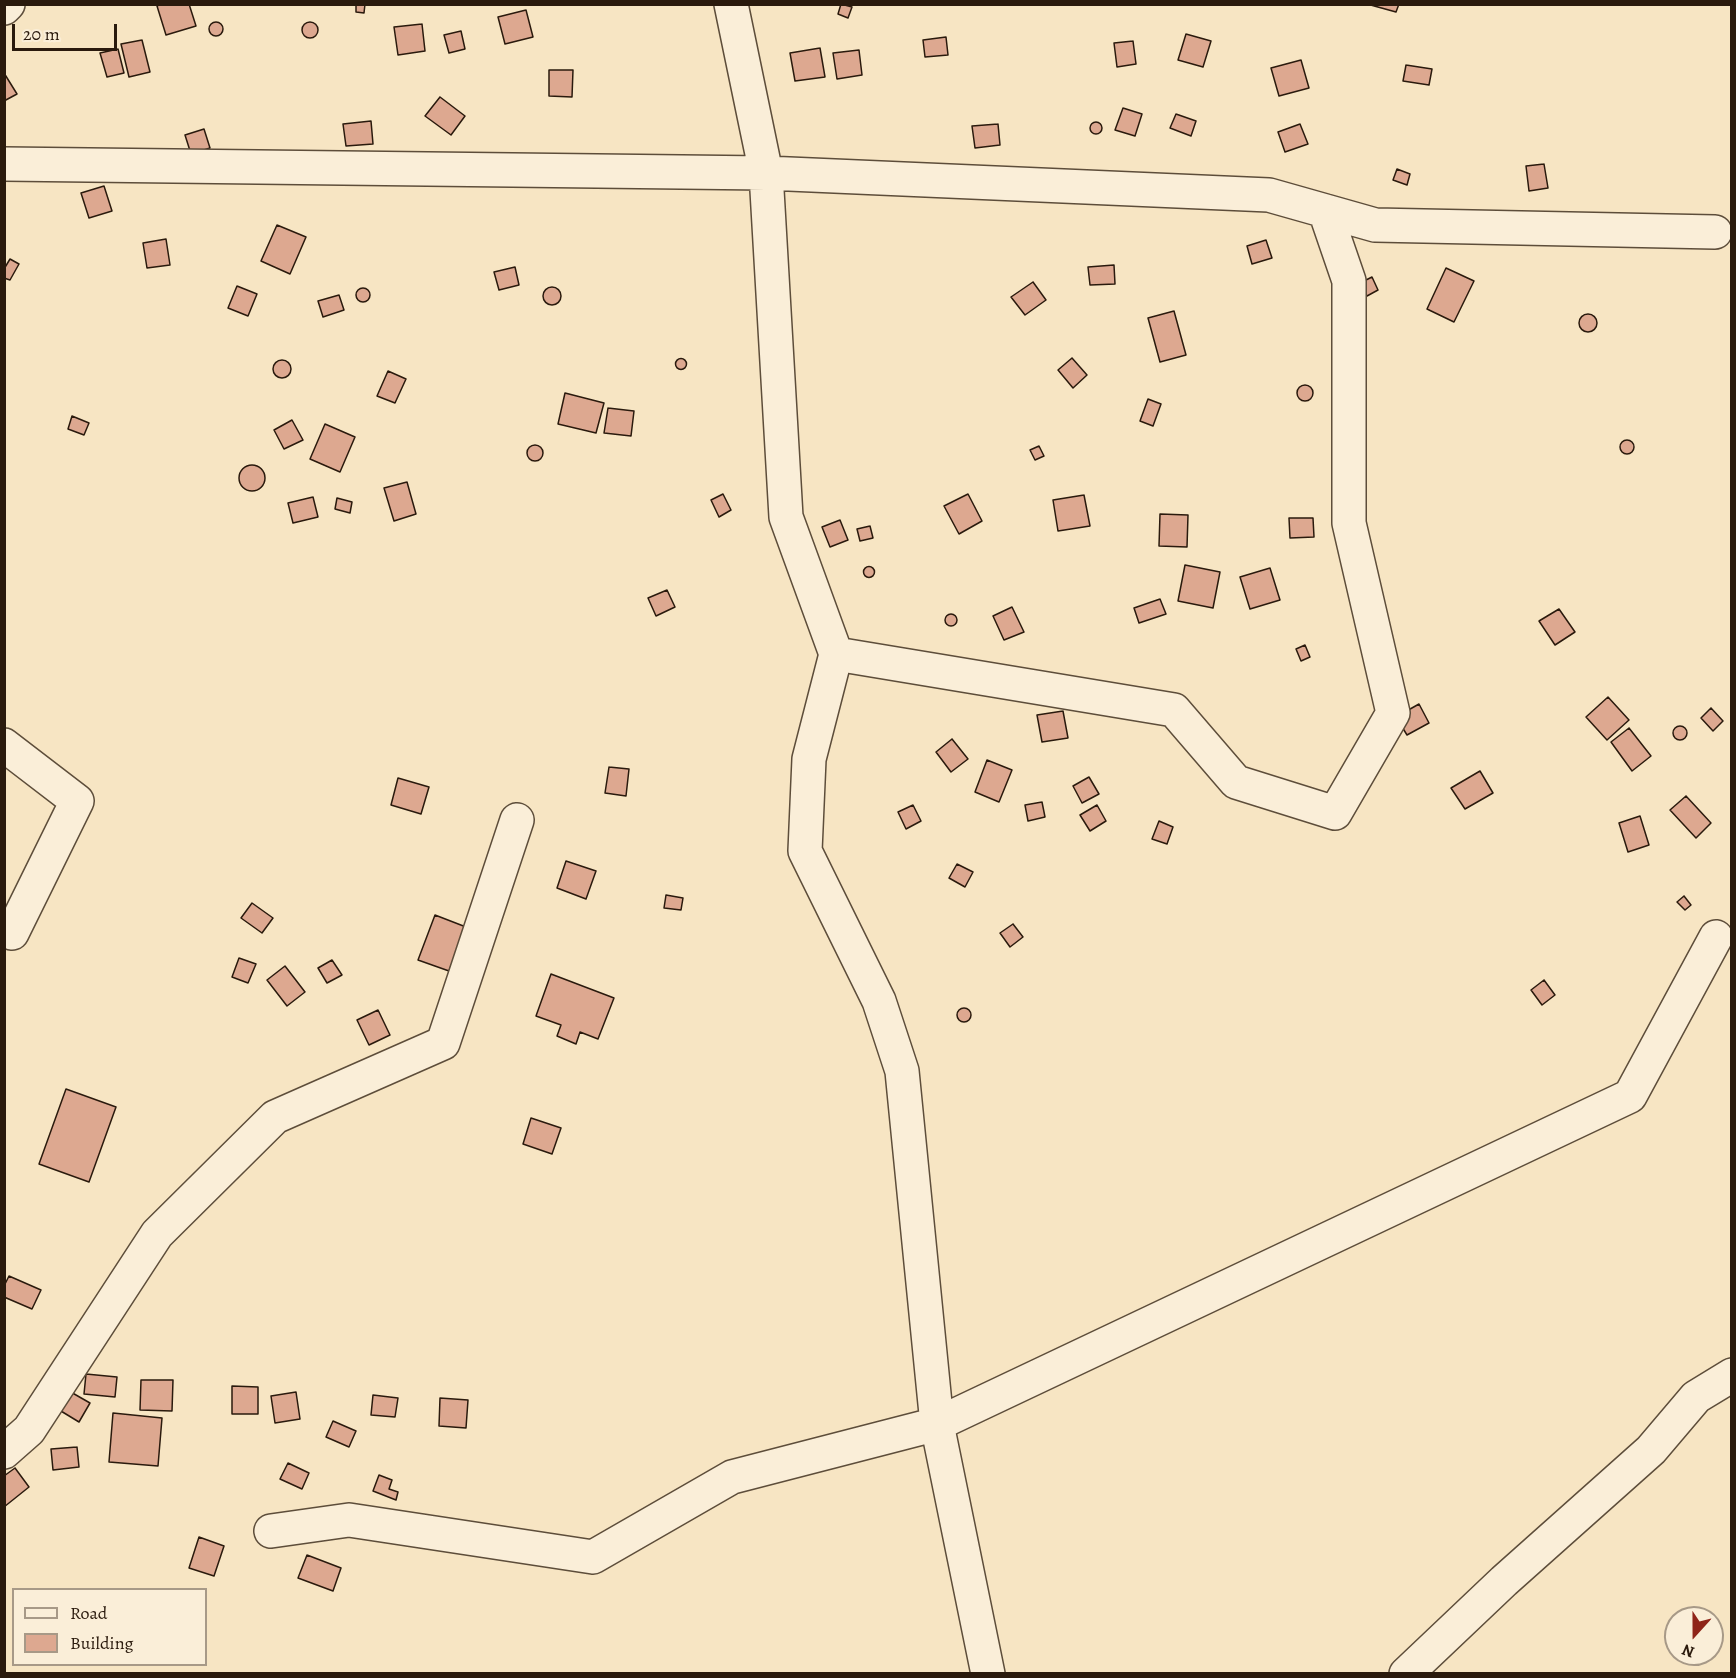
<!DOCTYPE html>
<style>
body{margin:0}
#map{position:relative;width:1736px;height:1678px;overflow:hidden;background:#f7e5c3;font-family:Alegreya,serif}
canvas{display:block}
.frame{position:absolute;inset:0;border:6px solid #2a1a0d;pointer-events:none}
.legend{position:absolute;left:12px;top:1588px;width:195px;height:78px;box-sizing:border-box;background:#faeed8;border:2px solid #a79987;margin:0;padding:8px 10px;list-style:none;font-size:18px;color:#2a1a0d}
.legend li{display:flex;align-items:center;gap:12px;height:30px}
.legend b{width:30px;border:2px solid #a79987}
.north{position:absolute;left:1664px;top:1606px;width:60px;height:60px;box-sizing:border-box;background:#faeed8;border:2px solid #a79987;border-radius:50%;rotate:201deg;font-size:16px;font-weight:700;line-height:24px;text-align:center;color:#2a1a0d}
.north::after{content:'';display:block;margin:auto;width:21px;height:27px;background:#8f2418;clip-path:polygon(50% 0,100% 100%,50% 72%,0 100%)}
.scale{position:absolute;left:12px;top:24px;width:105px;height:27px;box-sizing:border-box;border:3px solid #2a1a0d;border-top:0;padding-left:8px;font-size:18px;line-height:21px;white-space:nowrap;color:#2a1a0d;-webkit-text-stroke:4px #faeed8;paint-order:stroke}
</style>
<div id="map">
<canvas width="1736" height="1678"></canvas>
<div class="frame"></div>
<ul class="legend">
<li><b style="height:8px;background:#faeed8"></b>Road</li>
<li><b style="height:16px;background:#dda890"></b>Building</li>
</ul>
<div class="north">N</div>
<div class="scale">20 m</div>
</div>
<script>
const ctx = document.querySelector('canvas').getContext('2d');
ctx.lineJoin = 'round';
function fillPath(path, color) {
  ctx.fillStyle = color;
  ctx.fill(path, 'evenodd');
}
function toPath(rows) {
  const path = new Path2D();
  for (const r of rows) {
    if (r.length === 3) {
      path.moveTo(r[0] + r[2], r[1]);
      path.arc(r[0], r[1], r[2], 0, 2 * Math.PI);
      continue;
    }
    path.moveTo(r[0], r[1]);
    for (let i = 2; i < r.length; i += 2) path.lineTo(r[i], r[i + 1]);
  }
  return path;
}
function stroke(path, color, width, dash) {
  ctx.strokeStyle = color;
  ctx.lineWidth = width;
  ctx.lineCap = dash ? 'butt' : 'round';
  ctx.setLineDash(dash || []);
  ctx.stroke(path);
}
const building = toPath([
 [161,4,189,4,196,26,166,35,157,6,161,4],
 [356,4,365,4,364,13,356,12,356,4],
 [841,4,852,7,848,18,838,14,841,4],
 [1367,4,1399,4,1396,12,1367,4],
 [526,10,533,37,505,44,498,17,526,10],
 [216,29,7],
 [310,30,8],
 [422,24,425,51,398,55,394,27,422,24],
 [461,31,465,49,449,53,444,35,461,31],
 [1186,34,1211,41,1203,67,1178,60,1186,34],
 [946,37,948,55,925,57,923,40,946,37],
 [142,40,150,72,129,77,121,44,142,40],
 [1133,41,1136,64,1117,67,1114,43,1133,41],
 [820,48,825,77,795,81,790,53,820,48],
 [118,49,124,73,107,77,100,53,118,49],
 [859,50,862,75,837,79,833,53,859,50],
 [1301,60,1309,88,1279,96,1271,68,1301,60],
 [1406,65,1432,69,1429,85,1403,81,1406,65],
 [549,70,573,70,572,97,549,96,549,70],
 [4,73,17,94,4,101,4,73],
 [440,97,465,116,451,135,425,116,440,97],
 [1123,108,1142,114,1135,136,1115,130,1123,108],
 [1176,114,1196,121,1191,136,1170,128,1176,114],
 [371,121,373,144,346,146,343,124,371,121],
 [1096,128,6],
 [998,124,1000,145,975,148,972,126,998,124],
 [1300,124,1308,144,1285,152,1278,132,1300,124],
 [204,129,210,148,191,154,185,135,204,129],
 [1544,164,1548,188,1529,191,1526,166,1544,164],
 [1397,169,1410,174,1407,185,1393,180,1397,169],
 [104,186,112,211,89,218,81,193,104,186],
 [277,225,306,237,290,274,261,261,277,225],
 [166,239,170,265,147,268,143,243,166,239],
 [1266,240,1272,258,1252,264,1247,246,1266,240],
 [10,259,19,264,10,280,4,278,4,269,10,259],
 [1114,265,1115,284,1090,285,1088,267,1114,265],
 [515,267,519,285,499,290,494,272,515,267],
 [1446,268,1474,281,1454,322,1427,309,1446,268],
 [1372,277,1378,290,1367,296,1360,283,1372,277],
 [1033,282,1046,300,1025,315,1011,297,1033,282],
 [237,286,257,294,248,316,228,308,237,286],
 [552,296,9],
 [363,295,7],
 [339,295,344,310,323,317,318,301,339,295],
 [1174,311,1186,355,1160,362,1148,318,1174,311],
 [1588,323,9],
 [1072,358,1087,375,1073,388,1058,370,1072,358],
 [681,364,5.5],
 [282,369,9],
 [388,371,406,379,395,403,377,396,388,371],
 [1305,393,8],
 [565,393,604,403,596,433,558,424,565,393],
 [1148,399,1161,404,1153,426,1140,421,1148,399],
 [608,408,634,411,631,436,604,433,608,408],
 [72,416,89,423,84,435,68,429,72,416],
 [292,420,303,440,284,449,274,430,292,420],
 [325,424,355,437,340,472,310,459,325,424],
 [1627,447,7],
 [535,453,8],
 [1039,446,1044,456,1035,460,1030,450,1039,446],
 [252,478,13],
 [407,482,416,514,394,521,384,488,407,482],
 [723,494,731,510,719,517,711,500,723,494],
 [968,494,982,521,959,534,944,506,968,494],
 [1084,495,1090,526,1058,531,1053,500,1084,495],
 [313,497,318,517,293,523,288,503,313,497],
 [337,498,352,502,350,513,335,509,337,498],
 [1160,514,1188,515,1187,547,1159,546,1160,514],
 [1289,518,1313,518,1314,537,1290,538,1289,518],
 [840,520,848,540,830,547,822,527,840,520],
 [870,526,873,538,860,541,857,529,870,526],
 [1185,565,1220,572,1213,608,1178,601,1185,565],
 [869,572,5.5],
 [1270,568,1280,600,1250,609,1240,577,1270,568],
 [667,590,675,607,656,616,648,598,667,590],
 [1160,599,1166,614,1139,623,1134,608,1160,599],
 [1012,607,1024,632,1004,640,993,616,1012,607],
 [1559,609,1575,632,1555,645,1539,621,1559,609],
 [951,620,6],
 [1305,645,1310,657,1301,661,1296,649,1305,645],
 [1608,697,1629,720,1607,740,1586,717,1608,697],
 [1419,704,1429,723,1407,735,1396,717,1419,704],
 [1711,708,1723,721,1713,731,1701,718,1711,708],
 [1063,711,1068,738,1042,742,1037,715,1063,711],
 [1680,733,7],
 [1629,728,1651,756,1632,771,1611,742,1629,728],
 [952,739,968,759,951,772,936,752,952,739],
 [987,760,1012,770,999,802,975,792,987,760],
 [609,767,629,769,626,796,605,793,609,767],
 [1480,771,1493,793,1465,809,1451,788,1480,771],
 [1089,777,1099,794,1082,803,1073,786,1089,777],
 [398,778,429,787,421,814,391,805,398,778],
 [1686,796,1711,823,1696,838,1670,810,1686,796],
 [1042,802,1045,817,1028,821,1025,805,1042,802],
 [913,805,921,821,906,829,898,812,913,805],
 [1097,805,1106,821,1090,831,1080,815,1097,805],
 [1640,816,1649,845,1628,852,1619,823,1640,816],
 [1159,821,1173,827,1167,844,1152,839,1159,821],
 [566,861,596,871,586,899,557,888,566,861],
 [957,864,973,872,965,887,949,878,957,864],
 [666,895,683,898,681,910,664,908,666,895],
 [1684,896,1691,905,1685,910,1677,902,1684,896],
 [252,903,273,918,262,933,241,918,252,903],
 [435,915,466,927,449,971,418,960,435,915],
 [1013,924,1023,937,1010,947,1000,933,1013,924],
 [239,958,256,964,248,983,232,977,239,958],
 [332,960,342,975,327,983,318,968,332,960],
 [285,966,305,992,287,1006,267,980,285,966],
 [551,974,614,998,598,1039,580,1032,576,1044,557,1036,561,1025,536,1016,551,974],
 [1544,980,1555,995,1542,1005,1531,990,1544,980],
 [964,1015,7],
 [378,1010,390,1035,369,1045,357,1020,378,1010],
 [66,1089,116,1107,89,1182,39,1164,66,1089],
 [531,1118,561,1128,552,1154,523,1144,531,1118],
 [9,1276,41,1290,32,1309,4,1297,4,1286,9,1276],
 [86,1374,117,1377,115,1397,84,1394,86,1374],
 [141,1380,173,1380,172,1411,140,1410,141,1380],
 [232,1386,258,1387,258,1414,232,1414,232,1386],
 [62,1387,90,1403,79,1422,51,1405,62,1387],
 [296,1392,300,1419,275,1423,271,1396,296,1392],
 [373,1395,398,1398,395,1417,371,1415,373,1395],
 [440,1398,468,1400,466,1428,439,1426,440,1398],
 [113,1413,162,1418,158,1466,109,1462,113,1413],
 [333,1421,356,1431,349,1447,326,1437,333,1421],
 [77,1447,79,1467,53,1470,51,1449,77,1447],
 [288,1463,309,1473,302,1489,280,1479,288,1463],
 [15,1468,29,1487,4,1507,4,1476,15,1468],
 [379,1475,392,1480,389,1489,398,1492,396,1500,373,1491,379,1475],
 [199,1537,224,1546,214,1576,189,1568,199,1537],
 [307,1555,341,1568,333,1591,298,1578,307,1555]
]);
fillPath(building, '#dda890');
stroke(building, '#2a1a0d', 1.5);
const minor = toPath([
 [731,4,766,173,1269,195,1375,225,1715,232],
 [4,8,8,4],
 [4,164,766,173,786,517,836,654,809,759,805,851,879,1001,902,1071,937,1424,988,1674],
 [836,654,1174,710,1236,782,1335,813,1393,713,1349,523,1349,281,1325,211],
 [4,745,77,801,12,933],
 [4,1452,29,1430,157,1234,275,1117,443,1043,517,820],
 [271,1531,349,1520,593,1557,732,1477,937,1424,1630,1096,1716,937],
 [1406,1674,1504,1581,1651,1450,1696,1397,1732,1375]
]);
stroke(minor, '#5d4d3a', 36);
stroke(minor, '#faeed8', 33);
</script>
